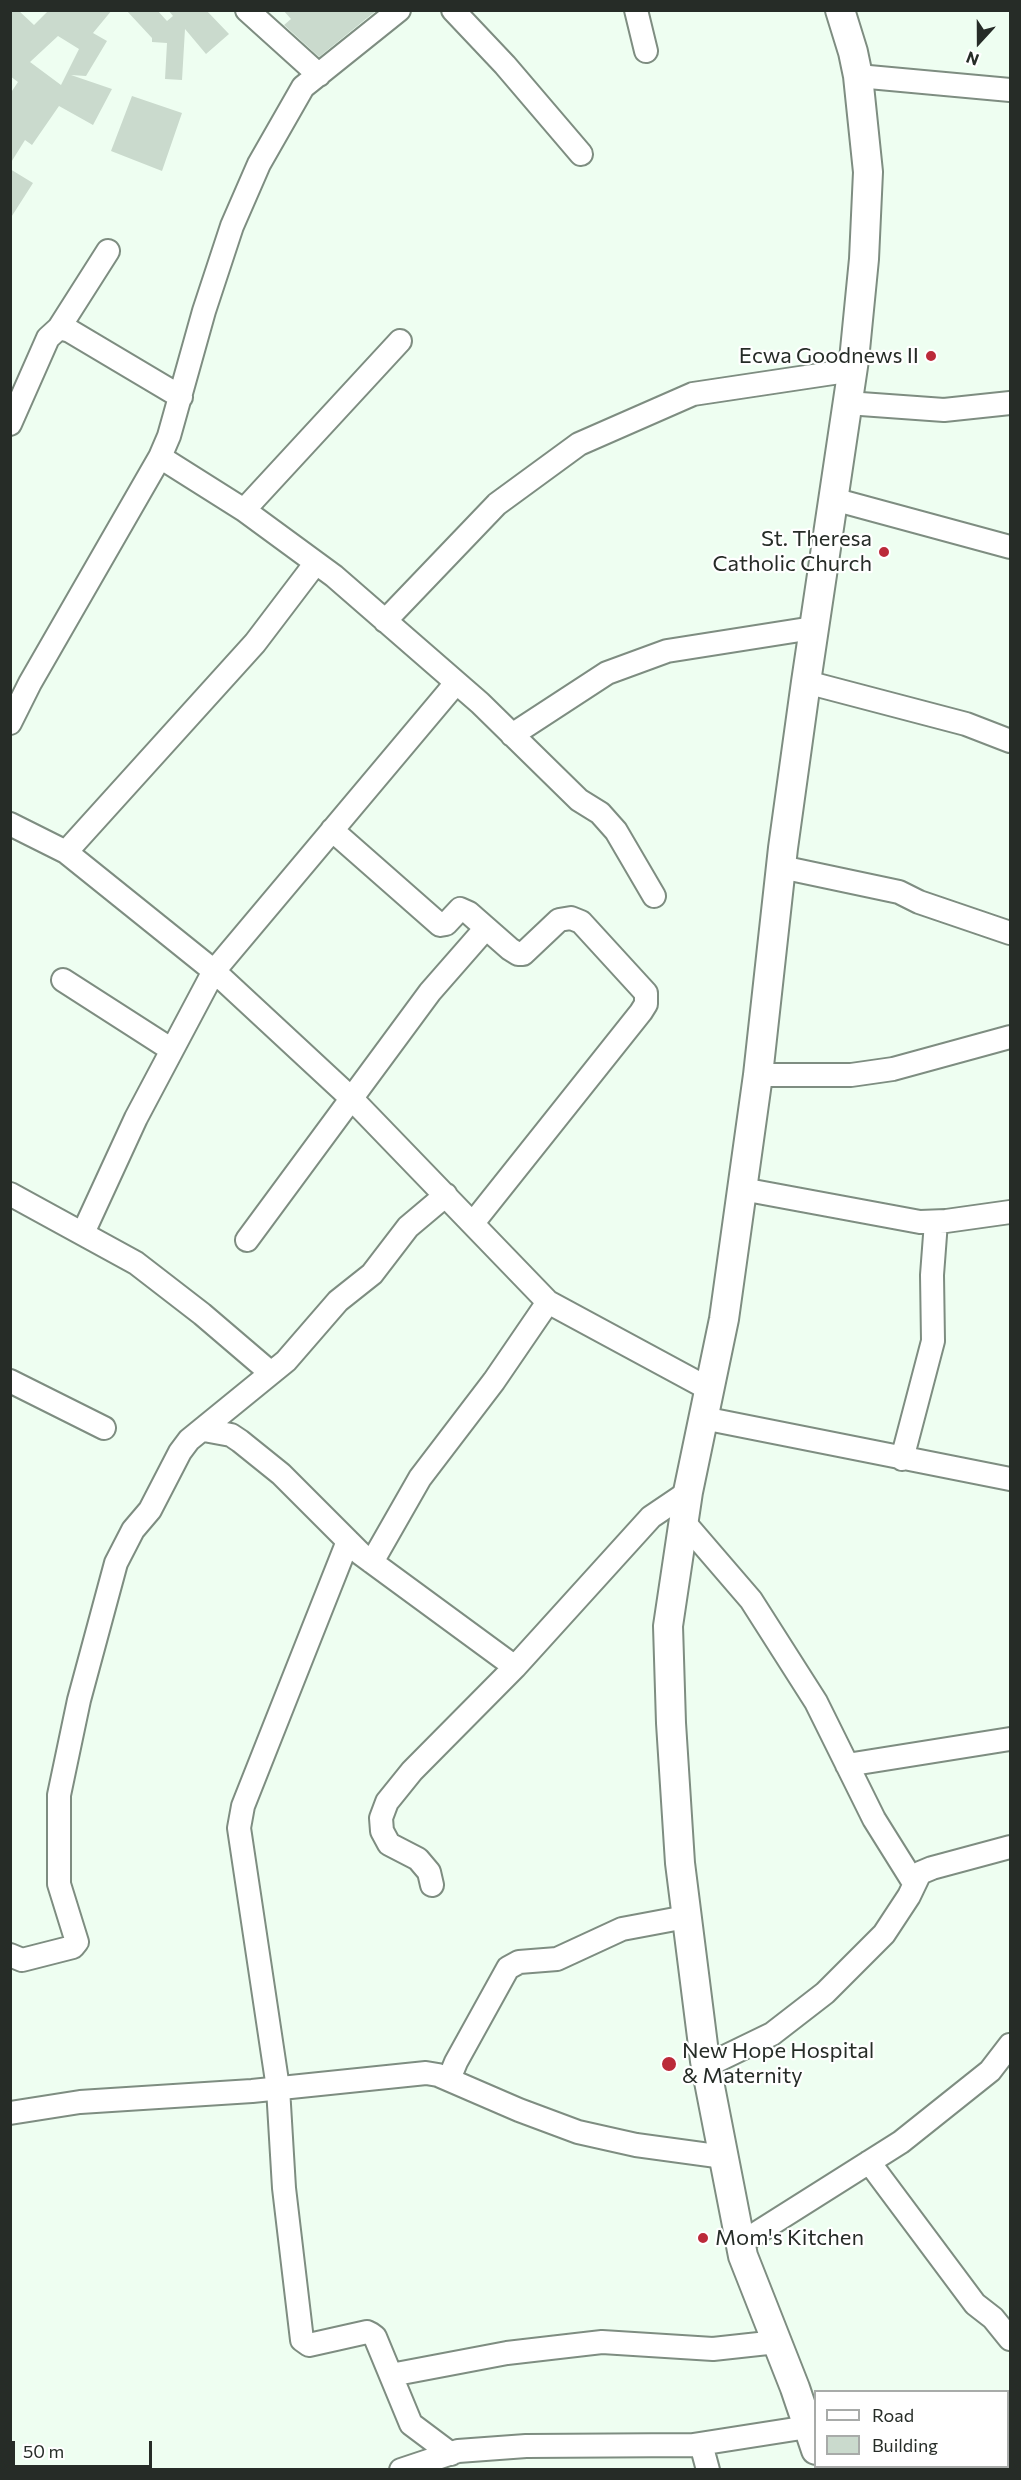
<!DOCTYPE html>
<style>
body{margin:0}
#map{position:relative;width:1021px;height:2480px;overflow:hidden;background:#eefef1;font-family:Commissioner,sans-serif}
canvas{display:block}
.frame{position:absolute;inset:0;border:12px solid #262c27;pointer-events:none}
.legend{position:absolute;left:814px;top:2390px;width:195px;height:78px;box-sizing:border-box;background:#fff;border:2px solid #a8aba9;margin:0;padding:8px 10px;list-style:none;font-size:18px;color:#262c27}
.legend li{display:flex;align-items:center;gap:12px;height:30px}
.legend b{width:30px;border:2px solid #a8aba9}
.north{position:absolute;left:949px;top:12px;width:60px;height:60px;-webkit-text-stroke:4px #fff;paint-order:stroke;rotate:201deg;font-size:16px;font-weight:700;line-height:24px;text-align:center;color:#262c27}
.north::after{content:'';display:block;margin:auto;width:21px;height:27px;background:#262c27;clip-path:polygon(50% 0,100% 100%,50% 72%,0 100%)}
.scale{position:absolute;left:12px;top:2441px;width:140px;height:27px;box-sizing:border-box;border:3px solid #262c27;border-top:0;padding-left:8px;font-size:18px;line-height:21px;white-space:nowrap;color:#262c27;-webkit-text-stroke:4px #fff;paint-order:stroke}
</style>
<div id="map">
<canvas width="1021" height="2480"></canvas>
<div class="frame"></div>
<ul class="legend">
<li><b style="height:8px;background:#fff"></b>Road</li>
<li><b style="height:16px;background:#cadacd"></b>Building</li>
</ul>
<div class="north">N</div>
<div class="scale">50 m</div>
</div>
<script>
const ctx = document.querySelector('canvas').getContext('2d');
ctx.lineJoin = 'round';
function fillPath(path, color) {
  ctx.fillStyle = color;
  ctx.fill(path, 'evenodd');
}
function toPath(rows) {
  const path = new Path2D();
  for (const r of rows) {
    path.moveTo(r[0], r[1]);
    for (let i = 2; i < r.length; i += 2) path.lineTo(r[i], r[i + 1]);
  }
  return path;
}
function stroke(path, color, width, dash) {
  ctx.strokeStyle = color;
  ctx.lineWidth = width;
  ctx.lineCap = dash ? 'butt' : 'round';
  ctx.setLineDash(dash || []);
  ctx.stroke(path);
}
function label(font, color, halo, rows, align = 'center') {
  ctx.font = font + ' Commissioner,sans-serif';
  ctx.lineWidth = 4.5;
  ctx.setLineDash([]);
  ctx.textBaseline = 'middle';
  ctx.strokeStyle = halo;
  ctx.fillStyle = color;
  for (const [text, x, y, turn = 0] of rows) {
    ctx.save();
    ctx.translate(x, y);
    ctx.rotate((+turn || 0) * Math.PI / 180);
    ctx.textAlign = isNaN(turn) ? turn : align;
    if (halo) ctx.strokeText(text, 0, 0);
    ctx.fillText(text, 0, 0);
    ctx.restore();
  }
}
fillPath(toPath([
 [10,10,18,10,34,25,49,10,112,10,93,33,107,41,86,76,71,75,112,89,93,125,59,106,32,145,25,140,10,164,10,94,18,82,10,76],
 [58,36,79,49,61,85,30,62],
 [126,10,157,10,167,21,173,16,168,10,206,10,229,34,206,54,185,29,182,80,165,79,167,43,152,42,152,38],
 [283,10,377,10,319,57,284,25,291,19],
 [132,96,182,113,162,171,111,151],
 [10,169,33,183,10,219]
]), '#cadacd');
const minor = toPath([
 [247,10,319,75],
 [453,10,505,65,581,154],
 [636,10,646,51],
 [858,76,1010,90],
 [59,328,108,251],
 [847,403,944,410,1010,403],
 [10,424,48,338,59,328,70,331,181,397],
 [160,457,244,510,334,576,480,703,579,800,600,813,616,831,654,896],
 [833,499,1010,547],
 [244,510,400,341],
 [385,621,497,504,579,444,693,394,853,370],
 [806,682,966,724,1010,741],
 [10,723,30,683,160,457,169,436,204,311,232,226,259,164,303,87,399,10],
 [512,735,607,673,667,651,813,628],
 [10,824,66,852,214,971,352,1099,548,1302,709,1389],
 [332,830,440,925,446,924,460,909,469,913,510,949,518,954,523,954,559,920,571,918,581,922,646,993,646,1004,641,1012,473,1223],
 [66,852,255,643,315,564],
 [781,867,899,892,919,902,1010,933],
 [63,980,172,1050],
 [758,1075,851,1075,893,1069,1010,1037],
 [742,1189,920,1222,946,1221,1010,1212],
 [10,1194,136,1263,202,1314,271,1373],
 [83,1233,136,1118,214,971,456,683],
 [247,1240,430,992,486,928],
 [10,1381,104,1428],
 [703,1418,1010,1479],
 [204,1430,231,1435,240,1441,281,1474,361,1554,515,1667],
 [902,1459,933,1341,932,1275,936,1222],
 [683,1521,751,1600,816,1702,874,1819,914,1883],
 [348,1541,243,1806,239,1828,278,2088,284,2188,302,2340,309,2345,367,2332,371,2334,375,2337,411,2424,451,2454],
 [372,1562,420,1478,494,1381,548,1302],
 [847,1765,1010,1739],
 [432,1885,429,1872,418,1859,389,1844,382,1831,381,1818,387,1802,412,1771,515,1667,651,1517,688,1492],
 [10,1955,22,1960,73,1947,77,1942,59,1884,59,1795,79,1700,116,1563,133,1530,150,1510,180,1452,189,1440,286,1361,338,1301,372,1274,408,1227,446,1195],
 [706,2066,772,2034,825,1993,884,1934,909,1896,920,1873,932,1868,1010,1847],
 [449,2079,456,2062,508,1968,519,1962,557,1959,622,1929,686,1917],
 [10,2113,80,2102,252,2091,426,2073,438,2075,519,2110,578,2132,636,2145,724,2157],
 [869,2162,975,2304,993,2318,1010,2339],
 [741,2243,901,2142,990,2071,1010,2045],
 [391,2375,507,2353,602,2342,713,2349,777,2342],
 [701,2444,708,2470],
 [401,2470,458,2451,526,2446,693,2445,808,2427],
 [1005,2470,1010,2468]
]);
const tertiary = toPath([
 [816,2450,795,2388,743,2256,705,2061,680,1863,671,1723,668,1626,688,1492,724,1319,758,1075,783,848,806,682,854,360,864,259,868,172,858,76,853,52,840,10]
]);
stroke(minor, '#7e8d81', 26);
stroke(tertiary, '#7e8d81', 32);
stroke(minor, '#fff', 22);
stroke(tertiary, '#fff', 28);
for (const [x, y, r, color] of [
 [931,356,6,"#bb2a39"],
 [884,552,6,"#bb2a39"],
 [669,2064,8,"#bb2a39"],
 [703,2238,6,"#bb2a39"]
]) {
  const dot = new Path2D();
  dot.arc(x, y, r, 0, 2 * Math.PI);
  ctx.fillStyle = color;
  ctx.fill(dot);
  stroke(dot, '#fff', 2);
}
label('22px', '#262c27', '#fff', [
 ["Ecwa Goodnews II",919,356],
 ["St. Theresa",872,539],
 ["Catholic Church",872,564],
 ["New Hope Hospital",682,2051,"left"],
 ["& Maternity",682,2076,"left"],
 ["Mom's Kitchen",715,2238,"left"]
], 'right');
</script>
